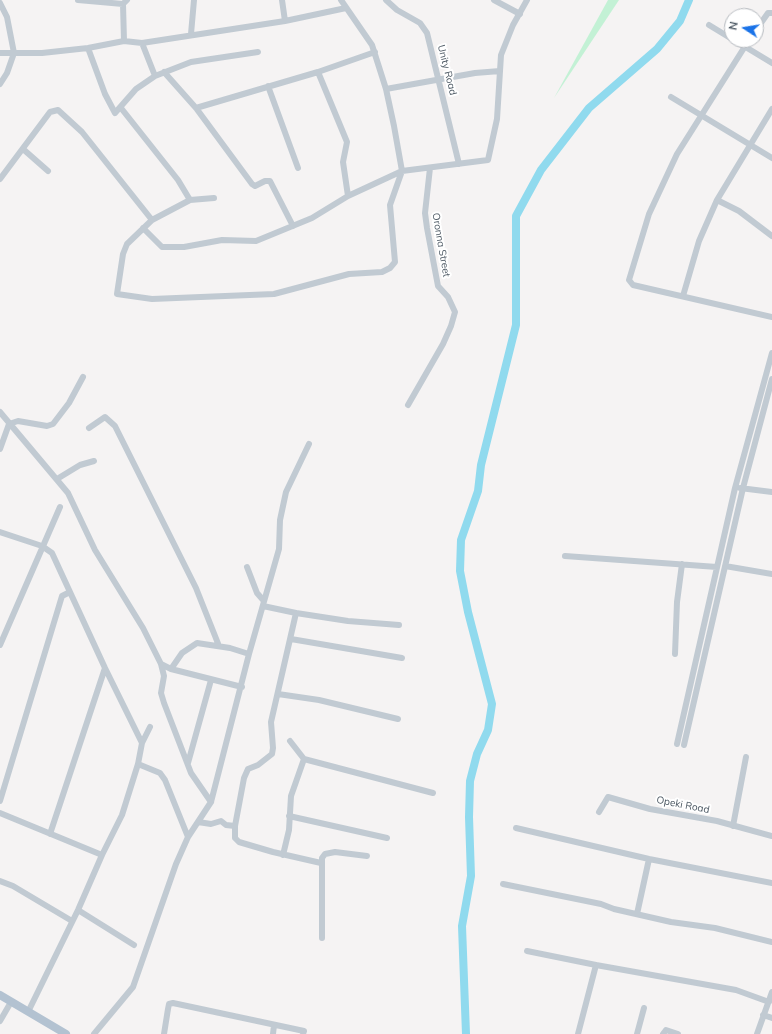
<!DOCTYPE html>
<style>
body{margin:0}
#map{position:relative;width:772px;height:1034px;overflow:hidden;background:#f5f3f3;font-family:Mulish,sans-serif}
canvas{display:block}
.north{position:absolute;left:724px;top:8px;width:40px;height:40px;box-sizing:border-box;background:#fff;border:1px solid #b7bbc0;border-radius:50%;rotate:282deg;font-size:11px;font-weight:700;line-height:16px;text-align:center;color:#4a5661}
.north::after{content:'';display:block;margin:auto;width:14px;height:18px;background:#1a73e8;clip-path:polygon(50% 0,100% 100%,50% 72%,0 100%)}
</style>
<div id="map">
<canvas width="772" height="1034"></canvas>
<div class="north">N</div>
</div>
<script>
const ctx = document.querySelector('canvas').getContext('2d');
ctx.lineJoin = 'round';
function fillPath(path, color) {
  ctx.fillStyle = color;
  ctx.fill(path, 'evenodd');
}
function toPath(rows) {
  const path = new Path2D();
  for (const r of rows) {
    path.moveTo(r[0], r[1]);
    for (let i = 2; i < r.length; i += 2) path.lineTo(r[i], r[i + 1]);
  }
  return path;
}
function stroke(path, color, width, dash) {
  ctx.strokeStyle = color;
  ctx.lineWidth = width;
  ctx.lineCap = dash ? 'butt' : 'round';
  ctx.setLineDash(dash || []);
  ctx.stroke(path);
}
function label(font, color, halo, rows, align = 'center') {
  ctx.font = font + ' Mulish,sans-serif';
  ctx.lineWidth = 4;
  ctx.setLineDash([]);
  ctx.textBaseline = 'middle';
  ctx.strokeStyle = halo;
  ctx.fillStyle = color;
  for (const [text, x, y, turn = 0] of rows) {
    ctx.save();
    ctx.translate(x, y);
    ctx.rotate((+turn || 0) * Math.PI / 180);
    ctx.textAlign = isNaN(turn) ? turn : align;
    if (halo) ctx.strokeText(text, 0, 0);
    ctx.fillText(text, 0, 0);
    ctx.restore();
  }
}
fillPath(toPath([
 [608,0,619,0,554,98]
]), '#c3f1d5');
stroke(toPath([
 [466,1034,462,926,471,876,469,817,470,781,477,754,488,730,492,704,468,612,460,571,461,540,478,491,481,465,516,325,516,216,541,170,589,108,657,49,680,21,689,0]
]), '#90daee', 8);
stroke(toPath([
 [78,0,123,4],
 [282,0,285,21],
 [386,0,397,10,420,23,427,33,459,164],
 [494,0,520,14],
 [0,3,7,17,14,53,7,73,0,84],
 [709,25,732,39],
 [756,30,768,13,772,13],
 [191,34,194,0],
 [734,40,772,63],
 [749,40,677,154,649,214,629,280,633,285,772,317],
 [124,41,123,4,127,0],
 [142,43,155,76],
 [88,48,105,94,115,113,136,89,155,76,191,62,258,52],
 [0,53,42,53,88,48,124,41,142,43,285,21,346,8],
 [164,72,196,108,252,184,255,186,265,181,270,181,293,226],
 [318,72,347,142,343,162,348,196],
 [268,86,298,168],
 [386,89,475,73,500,71],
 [671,97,772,158],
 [121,108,178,180,190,200,214,198],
 [196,108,318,72,375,52],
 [23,149,48,171],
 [0,179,50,112,58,110,82,132,152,220],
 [190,200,152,220,127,244,123,254,117,294,152,299,274,294,349,274,382,272,390,268,395,262,390,205,402,171,394,126,386,89,372,45,341,0],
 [717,200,739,211,772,236],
 [143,228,162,247,184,247,222,240,256,241,312,218,348,196,402,171,488,160,497,119,501,55,513,25,527,0],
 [683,296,699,241,717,200,772,109],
 [408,405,443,344,451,326,455,312,448,297,438,286,427,228,425,213,430,168],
 [0,412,68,493,95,550,143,628,161,664,164,676,161,693,164,703,191,773,211,802],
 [89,428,105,417,115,426,196,588,219,646],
 [0,449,9,424,18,421,47,426,53,424,69,403,83,377],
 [57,479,80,465,94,461],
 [740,488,772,492],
 [0,532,42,546,52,553,105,668,142,743,138,764,122,815,102,855,78,910,28,1012],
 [565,556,717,567],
 [725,566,772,574],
 [247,567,257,593,264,601],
 [263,606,296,613,348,621,399,625],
 [296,613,271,722,273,748,272,754,258,765,248,769,244,778,235,826,235,838,239,842,273,852,321,863],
 [291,639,402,658],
 [0,645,60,507],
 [675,654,677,602,682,564],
 [161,664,171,669,242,687],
 [171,669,182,653,197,643,230,648,249,654],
 [278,694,319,700,398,719],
 [290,741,304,759,433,793],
 [142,743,150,727],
 [677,744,735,488,772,353],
 [684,745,743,488,772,379],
 [188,763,211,680],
 [138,764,160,773,165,780,188,837],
 [0,801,62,596,70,592],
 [599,812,608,797,650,809,717,821,772,836],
 [0,813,102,855],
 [289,816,387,838],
 [198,822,211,824,221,821,226,825,235,826],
 [733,826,746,757],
 [516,828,649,859,772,883],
 [50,834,105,668],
 [283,855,289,830,291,796,304,759],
 [0,881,13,886,72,921],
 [503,884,601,904,614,909,671,922,715,928,772,942],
 [78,910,134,945],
 [637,914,649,859],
 [322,938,322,858,325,854,335,852,367,856],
 [527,951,596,965,736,990,769,1002],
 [763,1015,772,1018],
 [0,1021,11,1002],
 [94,1034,133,987,176,864,188,837,211,802,249,654,279,549,280,520,286,492,309,444],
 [164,1034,168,1009,169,1004,173,1003,304,1031,303,1034],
 [273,1034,274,1025],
 [578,1034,596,965],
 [637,1034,644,1008],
 [663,1034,666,1030,678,1034],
 [757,1034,772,992]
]), '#c1cad2', 6);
stroke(toPath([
 [0,995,66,1034]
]), '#b3c2d1', 8);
label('10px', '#4a5661', '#fff', [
 ["Unity Road",447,70,76],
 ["Oronna Street",441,245,80],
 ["Opeki Road",683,805,11]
]);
</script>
